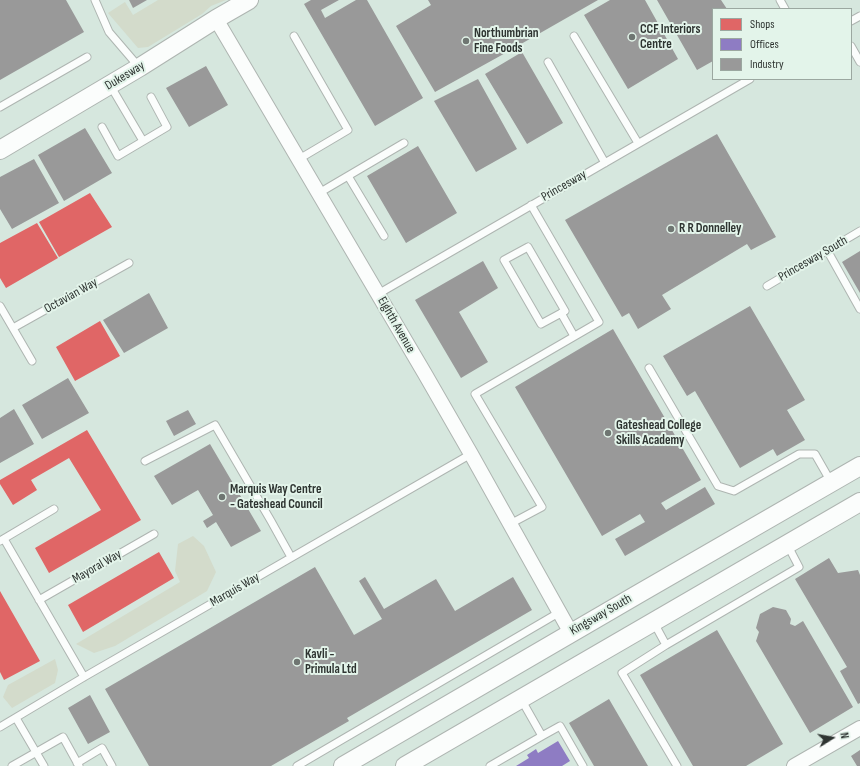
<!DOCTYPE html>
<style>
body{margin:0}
#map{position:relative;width:860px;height:766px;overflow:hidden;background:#e7f0eb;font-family:"Sofia Sans Condensed",sans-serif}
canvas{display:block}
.legend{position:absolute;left:712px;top:8px;width:140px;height:72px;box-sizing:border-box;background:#e3f4ea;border:1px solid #9ba7a0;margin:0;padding:5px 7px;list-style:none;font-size:12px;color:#2e3431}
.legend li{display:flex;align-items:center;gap:8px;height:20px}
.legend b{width:20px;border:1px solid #9ba7a0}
.north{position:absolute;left:812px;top:718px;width:40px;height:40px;-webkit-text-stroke:3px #e3f4ea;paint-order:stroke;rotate:79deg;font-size:11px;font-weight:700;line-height:16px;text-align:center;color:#2e3431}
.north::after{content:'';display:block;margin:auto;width:14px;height:18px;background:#2e3431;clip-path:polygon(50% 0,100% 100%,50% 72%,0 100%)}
</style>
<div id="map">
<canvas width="860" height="766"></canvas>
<ul class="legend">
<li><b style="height:11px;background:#e06666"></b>Shops</li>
<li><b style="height:11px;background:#8e7cc3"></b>Offices</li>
<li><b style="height:11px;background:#999"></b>Industry</li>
</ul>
<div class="north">N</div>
</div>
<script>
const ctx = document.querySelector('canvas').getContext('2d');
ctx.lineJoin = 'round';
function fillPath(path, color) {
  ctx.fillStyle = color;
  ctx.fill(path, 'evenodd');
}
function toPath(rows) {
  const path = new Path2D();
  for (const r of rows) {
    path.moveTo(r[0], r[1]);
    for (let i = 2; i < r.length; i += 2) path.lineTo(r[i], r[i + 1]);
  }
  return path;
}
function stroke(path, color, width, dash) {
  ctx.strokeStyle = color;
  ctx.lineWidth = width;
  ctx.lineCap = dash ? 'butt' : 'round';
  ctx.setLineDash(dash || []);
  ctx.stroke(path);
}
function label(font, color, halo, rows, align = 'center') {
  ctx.font = font + ' "Sofia Sans Condensed",sans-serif';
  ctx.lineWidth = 4;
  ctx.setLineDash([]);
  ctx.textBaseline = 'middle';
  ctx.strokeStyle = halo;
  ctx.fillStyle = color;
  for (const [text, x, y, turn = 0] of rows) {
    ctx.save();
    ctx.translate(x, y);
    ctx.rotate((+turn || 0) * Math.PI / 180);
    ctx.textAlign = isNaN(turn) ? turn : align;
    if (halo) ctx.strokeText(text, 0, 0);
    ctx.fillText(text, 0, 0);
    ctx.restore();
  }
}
fillPath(toPath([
 [0,0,860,0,860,766,0,766],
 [713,9,851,9,851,79,713,79]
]), '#d6e7de');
fillPath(toPath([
 [158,0,226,0,211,6,202,14,148,47,138,48,108,13,125,2,133,15],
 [193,536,204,546,216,572,207,591,115,646,94,653,76,644,180,582,175,571,178,544],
 [55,659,58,670,55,683,12,708,3,697,8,685]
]), '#d3dbcb');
fillPath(toPath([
 [90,193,112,227,59,257,39,222],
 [37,223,58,258,6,288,0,278,0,243],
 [100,321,120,356,75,381,56,347],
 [87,430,141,520,49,573,35,548,101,510,69,458,31,480,37,490,13,505,0,484,0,480],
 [159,552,174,578,83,632,68,605],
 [0,591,40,661,4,680,0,672]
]), '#e06666');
fillPath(toPath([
 [558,741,570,761,562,766,516,766,529,758,527,755,536,749,538,753]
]), '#8e7cc3');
fillPath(toPath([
 [0,0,66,0,84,32,0,80],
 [129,0,147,0,133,8],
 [311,0,339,0,321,10,325,18,356,0,367,0,423,98,375,126,304,4],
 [428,0,598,0,500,56,435,92,396,26,431,5],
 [610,0,645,0,678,59,628,89,584,15],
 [657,0,721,0,727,9,713,9,713,61,697,70],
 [522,52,563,123,527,144,485,74],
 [206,66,228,105,189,127,166,88],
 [478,79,517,149,476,172,434,101],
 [85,128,112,173,64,201,38,155],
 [717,134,776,237,751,250,747,244,662,295,671,309,638,329,629,313,622,317,565,220],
 [418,146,457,213,406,243,367,176],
 [34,159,59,203,12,229,0,209,0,177],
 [860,251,860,293,842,262],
 [483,261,498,288,459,312,488,362,461,378,415,300],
 [149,293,168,328,124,353,103,320],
 [750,306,805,400,787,410,805,440,777,456,773,449,740,468,695,391,687,396,663,356],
 [613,329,701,480,661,503,666,510,705,487,715,504,625,556,615,539,645,522,640,514,602,536,515,387],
 [68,378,89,413,42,439,22,405],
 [14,409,34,444,0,463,0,418],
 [188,410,196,424,174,436,166,421],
 [210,444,261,531,231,547,216,522,207,528,203,521,213,515,198,490,172,505,154,476],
 [829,558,838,573,858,570,860,575,860,703,858,704,840,671,847,667,795,579],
 [315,567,354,635,382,619,359,581,365,577,384,609,436,579,455,611,513,577,532,610,347,718,349,721,271,766,149,766,105,689],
 [773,607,786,610,791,619,790,624,795,626,803,621,853,707,810,733,756,641,759,632,756,628,760,614],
 [717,630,783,744,746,766,693,766,640,675],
 [90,695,110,732,88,744,68,708],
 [609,699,648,766,594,766,569,723],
 [860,750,860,766,857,766,851,756]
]), '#999');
const service = toPath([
 [95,0,109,32,139,67],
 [780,0,785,9],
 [851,21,860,16],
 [294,36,348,130,299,159],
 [574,36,638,143],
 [851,46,860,62],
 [548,62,605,163],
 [110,85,143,141],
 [0,107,87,57],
 [102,127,118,156,167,127,151,97],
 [348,176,384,236],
 [319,193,404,143],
 [528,247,565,311,541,324,504,260,528,247],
 [827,250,860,309],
 [767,286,860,231],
 [378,294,750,79],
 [0,306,32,361],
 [561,313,574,336],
 [13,328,129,263],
 [649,368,718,486,734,491,799,454,815,454,831,482],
 [145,461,215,425,271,521,291,557],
 [510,524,542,507,475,394,599,322,531,205],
 [4,539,84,677],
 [0,541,54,509],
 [39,600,154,534],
 [653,621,666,645,799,567,787,544],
 [666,645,622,673,677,766],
 [16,718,44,766],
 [0,727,84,677,471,454],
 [542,736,560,726,583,766],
 [77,763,102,748,112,766],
 [12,766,63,737,79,766],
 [297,766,560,612],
 [490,766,542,736,521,699]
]);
const minor = toPath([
 [216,19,425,374,471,454,571,633],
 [794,766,860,728]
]);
const tertiary = toPath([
 [0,150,140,67,216,19,249,0],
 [343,766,640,593,860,466],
 [405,766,860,502]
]);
stroke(service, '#aeb5b1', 9);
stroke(minor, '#aeb5b1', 16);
stroke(tertiary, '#aeb5b1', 20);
stroke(service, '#fbfdfc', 7);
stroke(minor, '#fbfdfc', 14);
stroke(tertiary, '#fbfdfc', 18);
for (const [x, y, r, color] of [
 [632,37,4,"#6f7672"],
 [466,41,4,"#6f7672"],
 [671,229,4,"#6f7672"],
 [608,433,4,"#6f7672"],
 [222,497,4,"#6f7672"],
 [297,662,4,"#6f7672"]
]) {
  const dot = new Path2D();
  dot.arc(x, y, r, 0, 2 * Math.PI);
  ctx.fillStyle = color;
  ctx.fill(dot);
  stroke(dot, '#e3f4ea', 1.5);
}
label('bold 13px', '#2e3431', '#e3f4ea', [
 ["CCF Interiors",640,30],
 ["Centre",640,45],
 ["Northumbrian",474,34],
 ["Fine Foods",474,49],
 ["R R Donnelley",679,229],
 ["Gateshead College",616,426],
 ["Skills Academy",616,441],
 ["Marquis Way Centre",230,490],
 ["- Gateshead Council",230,505],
 ["Kavli -",305,655],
 ["Primula Ltd",305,670]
], 'left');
label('13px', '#2e3431', '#e3f4ea', [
 ["Dukesway",125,76,-31],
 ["Princesway",564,186,-30],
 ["Princesway South",813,259,-30],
 ["Octavian Way",71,296,-29],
 ["Eighth Avenue",396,325,60],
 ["Mayoral Way",97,567,-30],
 ["Marquis Way",235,590,-30],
 ["Kingsway South",601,615,-30]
]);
</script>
